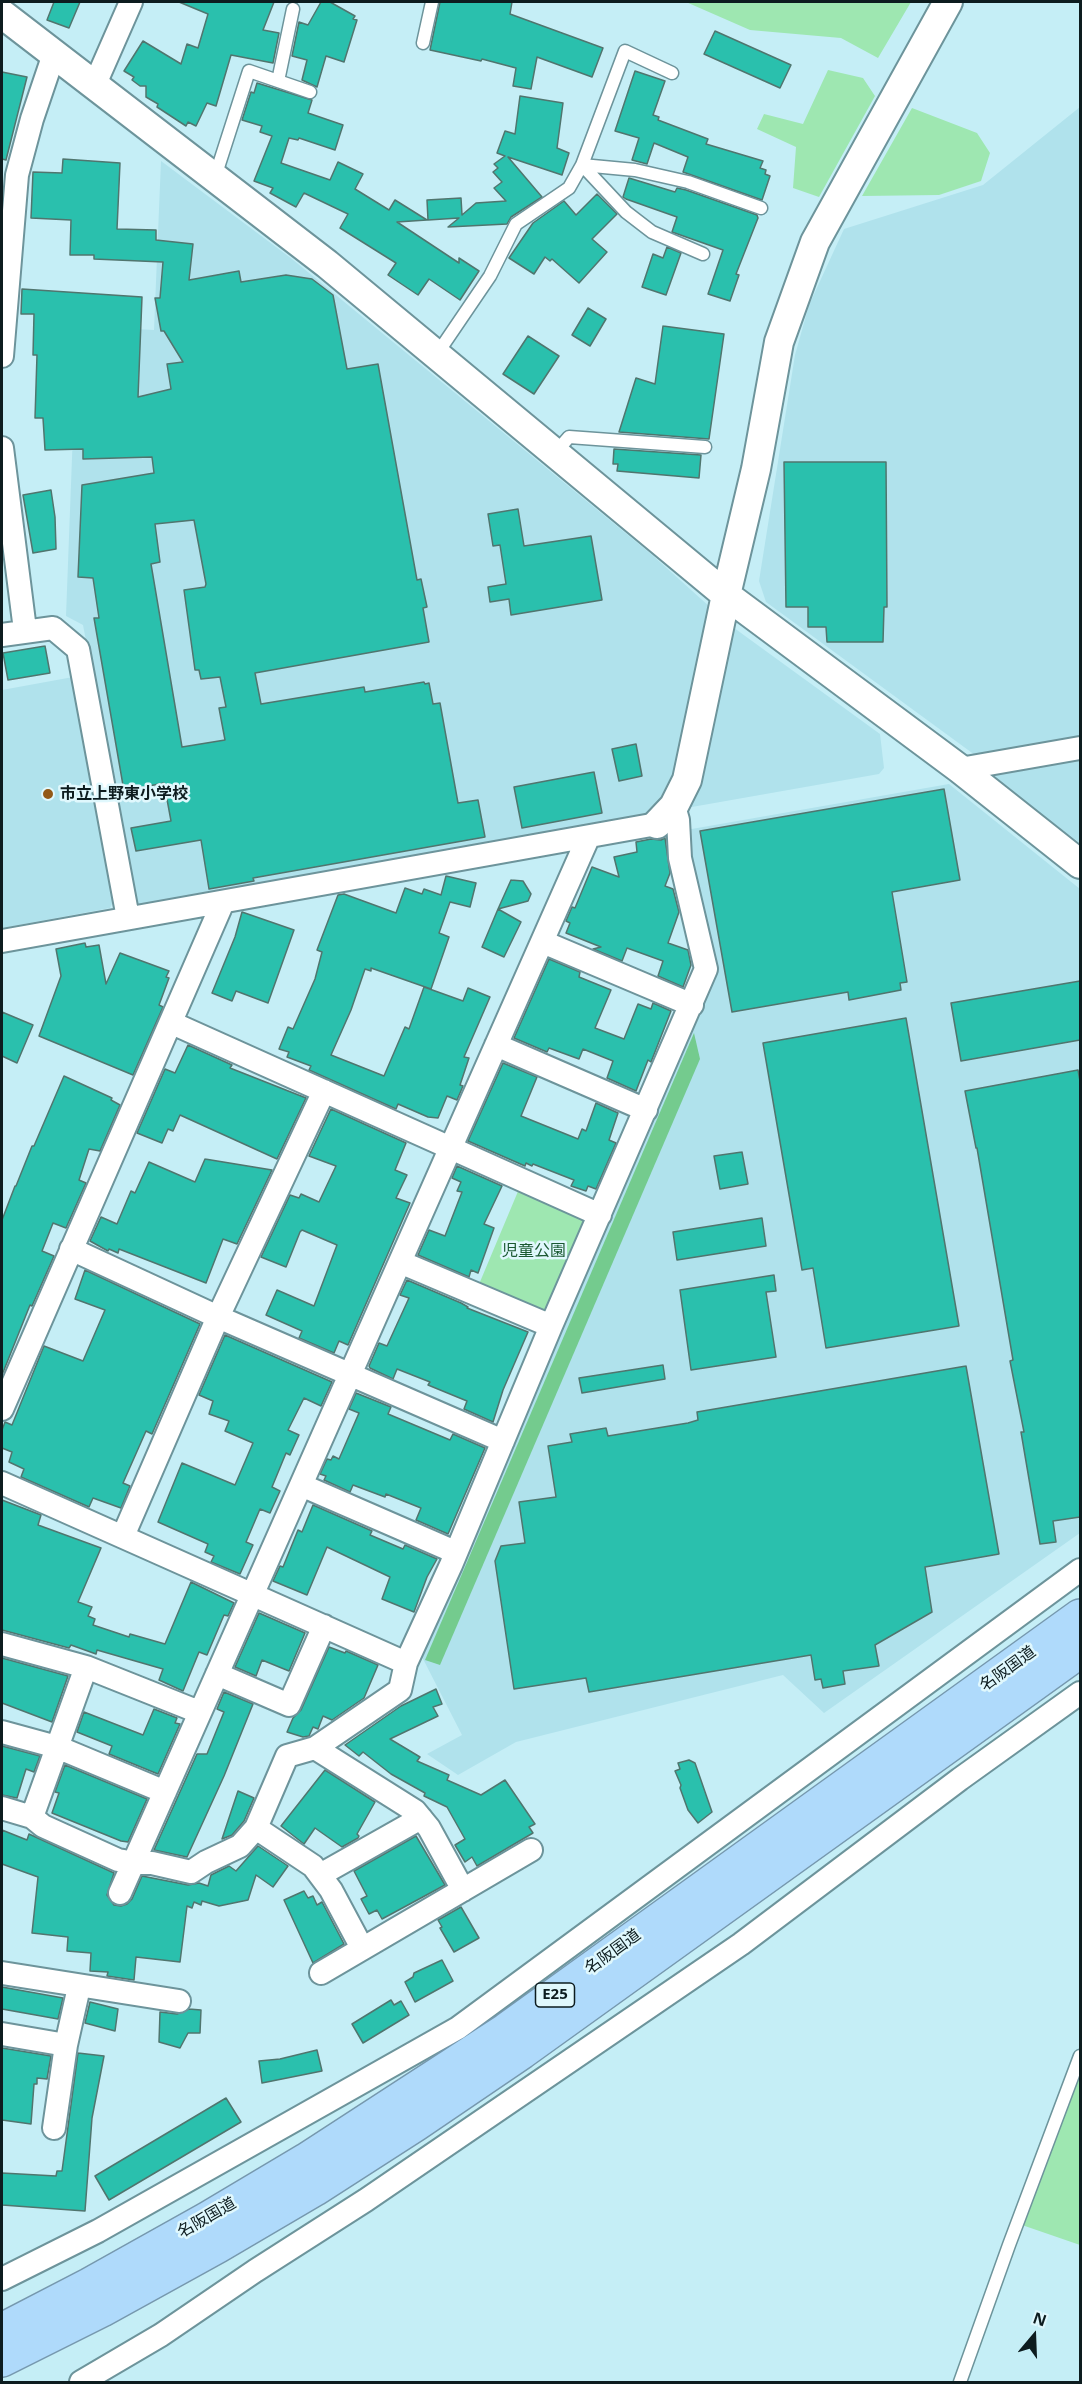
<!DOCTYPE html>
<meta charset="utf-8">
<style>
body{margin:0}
#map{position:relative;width:1082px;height:2384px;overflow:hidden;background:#c5eef6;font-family:"Noto Sans",sans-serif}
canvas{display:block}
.frame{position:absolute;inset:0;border:3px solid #0d1c1f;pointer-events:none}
.north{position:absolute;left:1004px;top:2306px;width:60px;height:60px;-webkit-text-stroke:4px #e0f8fd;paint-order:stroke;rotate:19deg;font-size:16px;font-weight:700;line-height:24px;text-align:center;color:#0d1c1f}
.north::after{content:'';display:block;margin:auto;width:21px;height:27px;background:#0d1c1f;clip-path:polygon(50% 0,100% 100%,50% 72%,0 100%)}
</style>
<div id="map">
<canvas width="1082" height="2384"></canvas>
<div class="frame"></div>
<div class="north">N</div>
</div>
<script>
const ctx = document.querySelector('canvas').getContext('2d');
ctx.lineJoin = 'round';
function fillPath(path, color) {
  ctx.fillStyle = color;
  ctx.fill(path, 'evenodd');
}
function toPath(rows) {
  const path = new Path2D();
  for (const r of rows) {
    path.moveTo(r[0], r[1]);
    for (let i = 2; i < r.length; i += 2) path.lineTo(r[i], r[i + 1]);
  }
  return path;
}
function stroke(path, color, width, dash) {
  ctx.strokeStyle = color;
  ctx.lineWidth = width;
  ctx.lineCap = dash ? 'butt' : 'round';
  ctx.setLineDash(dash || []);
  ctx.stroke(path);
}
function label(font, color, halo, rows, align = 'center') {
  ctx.font = font + ' "Noto Sans","Noto Sans JP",sans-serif';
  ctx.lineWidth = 5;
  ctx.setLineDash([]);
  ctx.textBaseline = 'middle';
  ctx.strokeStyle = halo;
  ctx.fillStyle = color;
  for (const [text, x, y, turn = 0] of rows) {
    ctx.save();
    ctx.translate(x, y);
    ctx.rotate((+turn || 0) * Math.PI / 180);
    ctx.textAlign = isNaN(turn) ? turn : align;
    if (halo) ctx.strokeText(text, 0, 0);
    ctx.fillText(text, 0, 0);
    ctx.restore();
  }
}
fillPath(toPath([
 [1080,107,1080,740,979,758,766,602,759,581,795,355,809,305,844,229,983,185],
 [161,161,292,259,651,554,730,625,880,734,884,768,879,774,136,905,83,625,66,616,77,326,154,330],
 [73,677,115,898,110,908,2,928,2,690],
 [1080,757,1080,843,991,778,992,772],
 [949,784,1080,889,1080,1533,824,1713,783,1675,516,1742,458,1775,427,1754,462,1735,421,1655,713,971,685,847,686,830]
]), '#b0e2ec');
fillPath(toPath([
 [686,2,911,2,878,58,841,38,750,30],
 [828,70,863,78,875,96,819,197,793,188,796,147,757,129,764,114,803,124],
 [912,108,977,133,990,153,981,181,939,195,862,196],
 [519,1189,584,1217,586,1226,551,1311,543,1315,477,1289],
 [1080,2071,1080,2245,1022,2225]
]), '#9ee7b1');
fillPath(toPath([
 [694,1033,700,1059,440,1665,425,1660]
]), '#74cb8e');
const building = toPath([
 [54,2,80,2,69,28,47,20,54,2],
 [179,2,274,2,263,30,279,33,273,63,231,55,216,106,207,103,196,126,188,122,186,126,157,107,158,104,146,97,146,86,140,86,132,80,134,77,124,71,143,41,181,64,187,44,198,48,208,14,179,2],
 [321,2,330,2,355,16,353,19,357,20,344,62,326,56,317,87,302,80,307,60,292,56,299,22,308,25,321,2],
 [440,2,512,2,510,14,603,48,592,77,537,57,531,89,513,86,516,68,482,59,481,61,430,50,440,2],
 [715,31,791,65,780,88,704,54,715,31],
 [635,71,665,81,653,115,659,117,658,120,708,139,706,144,763,161,760,168,766,170,765,174,770,176,762,200,683,172,688,157,654,143,647,164,632,160,639,138,615,131,635,71],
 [2,72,27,77,6,160,2,159,2,72],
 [257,83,312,100,308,113,343,125,335,150,299,138,298,140,289,138,281,163,330,180,338,162,363,174,355,189,389,210,395,200,427,220,397,222,459,263,459,258,479,271,460,300,429,279,418,295,388,275,396,263,340,228,348,214,304,193,296,207,270,193,273,188,254,181,272,136,260,132,262,126,242,120,251,92,254,93,257,83],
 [520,96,563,103,557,148,569,153,562,175,508,157,542,197,511,217,507,224,448,227,459,218,428,220,427,200,461,198,462,215,476,203,506,201,494,188,502,182,493,172,498,168,494,164,505,156,497,153,505,131,515,134,520,96],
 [63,159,120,163,117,229,156,230,156,240,193,244,189,280,239,271,241,282,286,275,312,279,333,295,347,369,378,364,417,580,421,579,427,607,423,608,429,642,255,673,261,704,364,687,365,692,424,682,425,684,429,683,433,704,440,703,458,803,478,800,485,837,253,878,254,881,209,889,201,840,136,851,131,828,171,821,164,783,124,791,94,618,99,618,93,578,78,577,82,485,154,473,152,457,83,459,83,449,45,450,43,418,35,418,37,355,33,355,34,314,21,314,22,289,142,297,138,397,171,389,167,364,183,362,164,331,161,331,155,298,160,298,163,262,94,259,94,255,70,255,71,220,31,218,33,172,62,173,63,159],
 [194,520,206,584,205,587,184,590,195,670,199,670,201,679,220,677,226,707,219,708,225,740,182,747,151,564,160,562,155,524,194,520],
 [629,178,675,192,677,188,686,190,757,215,758,218,736,274,739,275,730,301,708,294,723,250,672,232,677,217,626,199,623,197,629,178],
 [597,194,617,214,592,239,607,252,579,283,552,259,550,261,545,257,534,274,509,258,533,223,564,201,576,215,597,194],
 [667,247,681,253,666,295,642,287,653,254,663,258,667,247],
 [588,308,606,319,590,346,572,335,588,308],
 [663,326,724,334,709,439,619,432,636,378,655,384,663,326],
 [528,336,559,356,534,394,503,374,528,336],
 [614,449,701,455,699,478,617,471,618,464,613,464,614,449],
 [784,462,886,462,887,607,884,607,883,642,827,642,826,627,808,627,808,607,786,607,784,462],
 [51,490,55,517,56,549,33,553,23,495,51,490],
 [518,509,524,546,591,536,602,600,511,615,509,599,490,602,488,587,506,584,500,545,493,546,488,514,518,509],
 [45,646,50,673,8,680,3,653,45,646],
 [636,744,642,776,619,781,612,749,636,744],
 [594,772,602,813,522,828,514,787,594,772],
 [944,789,960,880,892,892,907,982,900,983,901,990,849,1000,848,992,732,1012,700,831,944,789],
 [665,838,670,873,665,886,673,889,679,912,668,943,688,950,691,965,683,987,658,976,663,961,627,948,622,961,593,949,601,947,566,933,570,923,566,921,572,907,575,908,592,867,619,877,614,857,637,852,636,842,651,839,661,840,665,838],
 [446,876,476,883,470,907,450,902,439,933,449,937,431,989,371,968,371,971,365,969,351,1010,331,1055,384,1076,405,1027,409,1029,424,987,463,1001,468,988,490,997,464,1057,469,1058,460,1085,463,1086,457,1100,447,1096,438,1118,428,1117,398,1104,396,1109,309,1070,311,1066,287,1057,289,1052,279,1049,288,1027,293,1029,315,979,322,952,317,950,338,895,344,894,396,913,405,888,422,894,424,889,441,895,446,876],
 [511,880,523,881,531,894,528,901,498,909,511,880],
 [498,909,521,922,504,957,482,947,498,909],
 [242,912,294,930,268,1003,236,991,232,1001,212,993,235,937,242,912],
 [85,943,86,947,99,945,106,984,120,953,169,971,166,977,169,978,159,1005,163,1007,133,1075,39,1036,61,976,56,949,85,943],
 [549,959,580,972,579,977,611,990,595,1028,624,1039,638,1004,651,1009,653,1003,671,1011,651,1062,648,1060,636,1091,607,1078,613,1061,583,1049,579,1059,549,1048,547,1052,514,1038,549,959],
 [1080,981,1080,1040,961,1061,951,1003,1080,981],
 [2,1012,33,1025,17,1063,2,1056,2,1012],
 [906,1018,959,1326,826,1348,813,1268,802,1270,763,1043,906,1018],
 [188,1045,232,1065,230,1068,306,1098,277,1159,180,1115,173,1131,168,1129,162,1143,137,1133,165,1069,175,1073,188,1045],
 [503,1063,537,1077,521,1116,578,1139,582,1129,586,1131,596,1103,618,1113,609,1140,616,1143,596,1189,588,1186,586,1191,571,1186,574,1180,533,1164,532,1166,526,1163,525,1166,468,1141,503,1063],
 [1078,1070,1080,1081,1080,1517,1053,1521,1056,1542,1040,1544,1021,1432,1024,1432,1010,1361,1013,1360,977,1148,976,1148,965,1091,1078,1070],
 [64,1076,112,1098,111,1100,120,1105,100,1151,89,1149,79,1180,86,1183,66,1228,53,1223,42,1251,54,1256,32,1306,30,1305,2,1375,2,1220,15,1186,16,1186,32,1146,34,1146,64,1076],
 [331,1109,406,1143,395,1170,407,1175,396,1198,410,1203,348,1345,339,1341,334,1353,299,1338,302,1331,266,1315,277,1290,314,1306,337,1245,302,1230,300,1232,286,1267,261,1257,290,1195,299,1198,301,1194,319,1202,336,1166,309,1156,331,1109],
 [742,1152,748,1184,720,1189,714,1156,742,1152],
 [205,1159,272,1170,237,1244,223,1239,206,1283,119,1249,118,1253,109,1249,108,1251,90,1241,101,1217,117,1224,131,1191,135,1193,149,1162,195,1182,205,1159],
 [457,1166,502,1186,484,1224,494,1228,478,1273,471,1270,469,1277,418,1255,429,1230,445,1236,462,1192,457,1191,461,1182,452,1178,457,1166],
 [762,1218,766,1246,677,1260,673,1232,762,1218],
 [85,1270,200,1324,152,1434,146,1431,123,1483,130,1486,121,1508,93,1498,89,1507,21,1477,24,1469,9,1462,12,1452,2,1448,2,1430,5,1422,12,1425,44,1346,83,1361,105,1310,75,1299,85,1270],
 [774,1275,776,1291,766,1292,776,1357,691,1370,680,1290,774,1275],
 [407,1280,461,1303,468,1307,467,1308,528,1332,503,1390,493,1422,464,1409,467,1401,428,1385,430,1382,397,1369,393,1379,370,1368,369,1366,379,1343,387,1346,409,1298,400,1295,407,1280],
 [225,1335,332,1382,321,1406,304,1398,288,1430,299,1435,290,1455,286,1453,272,1487,280,1491,270,1513,260,1509,246,1542,253,1545,240,1574,211,1562,214,1556,205,1552,208,1544,158,1522,182,1463,235,1485,253,1443,225,1431,229,1421,209,1414,213,1401,199,1395,225,1335],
 [663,1365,665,1379,582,1393,579,1378,663,1365],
 [966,1366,999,1554,925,1567,932,1612,875,1645,879,1666,843,1671,845,1684,823,1688,821,1679,815,1680,811,1655,589,1692,586,1678,514,1689,495,1561,501,1546,525,1543,519,1502,556,1497,548,1446,572,1442,570,1434,606,1428,608,1436,688,1423,698,1420,697,1412,966,1366],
 [356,1393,391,1407,388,1414,450,1440,453,1434,485,1448,448,1534,416,1520,421,1508,386,1494,385,1497,353,1485,350,1492,324,1480,326,1476,320,1474,327,1459,331,1460,333,1456,339,1459,359,1413,349,1409,356,1393],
 [2,1500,41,1515,38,1525,101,1548,78,1602,92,1607,88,1616,95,1619,93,1625,129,1637,130,1634,165,1644,191,1582,234,1603,228,1616,224,1615,207,1655,199,1652,183,1691,159,1680,163,1669,97,1650,96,1654,71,1645,69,1648,2,1630,2,1500],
 [313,1505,372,1531,370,1535,403,1549,405,1545,437,1559,427,1577,414,1612,382,1599,390,1577,327,1547,307,1595,273,1581,280,1566,283,1567,298,1530,302,1532,313,1505],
 [259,1613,305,1633,289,1671,262,1660,256,1676,235,1667,259,1613],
 [329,1647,345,1653,346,1651,378,1665,364,1698,332,1720,323,1716,318,1729,313,1727,309,1736,303,1737,287,1732,293,1718,301,1710,329,1647],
 [2,1658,68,1676,52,1722,2,1703,2,1658],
 [436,1689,442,1704,433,1707,438,1716,390,1739,420,1757,417,1761,449,1775,447,1780,481,1795,505,1780,535,1824,529,1827,533,1833,477,1866,472,1857,465,1862,455,1845,465,1839,447,1807,424,1796,425,1793,391,1774,363,1752,359,1756,345,1745,401,1706,436,1689],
 [224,1692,253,1704,224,1776,187,1857,154,1850,197,1754,207,1754,224,1712,217,1709,224,1692],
 [154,1709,177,1718,175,1723,180,1724,158,1774,109,1754,112,1746,77,1732,84,1712,143,1735,154,1709],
 [2,1746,40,1756,34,1772,26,1769,17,1798,2,1795,2,1746],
 [689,1760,695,1763,712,1812,698,1823,688,1810,680,1788,681,1785,675,1771,680,1769,678,1763,689,1760],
 [65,1765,147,1799,128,1842,121,1841,52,1813,59,1793,55,1792,65,1765],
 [325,1770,375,1802,357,1834,359,1836,358,1838,342,1847,315,1828,304,1844,281,1826,325,1770],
 [238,1791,254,1798,244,1821,232,1835,222,1839,238,1791],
 [2,1830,27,1840,29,1834,114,1873,107,1895,114,1905,121,1906,127,1904,132,1899,142,1876,188,1885,199,1883,208,1886,211,1875,229,1866,236,1871,258,1846,288,1866,273,1887,256,1875,248,1900,219,1906,202,1901,201,1905,194,1902,192,1908,187,1906,180,1962,136,1957,134,1980,107,1976,108,1972,90,1971,91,1953,67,1951,68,1937,32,1933,38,1877,2,1864,2,1830],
 [416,1836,445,1885,382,1919,377,1910,369,1914,361,1899,367,1896,354,1871,416,1836],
 [304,1891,308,1898,313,1896,317,1905,322,1902,344,1944,313,1963,284,1900,304,1891],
 [461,1907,479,1938,454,1952,440,1928,442,1927,438,1920,461,1907],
 [442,1960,453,1981,415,2002,405,1982,413,1977,414,1973,442,1960],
 [2,1987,63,1998,58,2019,2,2009,2,1987],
 [391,2000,394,2005,401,2001,409,2015,363,2043,352,2024,391,2000],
 [90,2002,118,2009,115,2031,85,2023,90,2002],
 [189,2009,201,2010,200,2033,188,2033,180,2048,159,2042,160,2012,177,2014,189,2009],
 [2,2048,51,2056,47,2079,37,2078,37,2084,34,2084,31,2124,2,2120,2,2048],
 [317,2050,322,2071,262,2083,259,2061,280,2059,317,2050],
 [78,2053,104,2056,92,2118,85,2211,2,2205,2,2173,56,2176,57,2171,62,2171,78,2053],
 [226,2098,241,2122,109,2200,95,2176,226,2098]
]);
fillPath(building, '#2ac0ad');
stroke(building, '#50756e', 1.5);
const service = toPath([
 [423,43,432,2],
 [278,81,293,9],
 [582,165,635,170,688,182,761,208],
 [582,165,626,212,652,232,703,254],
 [215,177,249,71,310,92],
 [437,354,490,276,516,224,569,188,582,165,625,51,672,73],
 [556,452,569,437,705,447],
 [960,2382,1009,2245,1080,2056]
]);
const minor = toPath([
 [95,84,131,2],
 [2,356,17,175,32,119,54,54],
 [2,448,25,630],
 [2,635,53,628,78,649,128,918],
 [960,769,1080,748],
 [2,941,657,824],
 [543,942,692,1005],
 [172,1023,600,1215],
 [496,1045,646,1110],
 [71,1249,218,1317,503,1441],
 [400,1262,551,1326],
 [2,1409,223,902],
 [2,1483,406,1663],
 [301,1485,455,1552],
 [123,1536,218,1317,324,1091],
 [2,1644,86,1667,199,1712],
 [217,1674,289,1705,324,1626],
 [2,1732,57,1747,165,1792],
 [315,1748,415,1811,429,1828,463,1890],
 [2,1808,32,1817,43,1826,118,1860,135,1863,152,1863,191,1872,206,1862,240,1846,256,1828,287,1756,315,1748,400,1690,406,1663,451,1565,551,1326,706,969,680,858,678,820,674,806],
 [32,1817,86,1667],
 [256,1828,313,1866,331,1890,362,1948],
 [320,1875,421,1818],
 [120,1893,588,838],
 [2,1973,179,2001],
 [321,1973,531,1850],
 [2,2034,66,2045],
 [54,2128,66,2045,79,1987],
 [2,2279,98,2231,458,2028,1080,1570],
 [81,2382,161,2335,255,2271,366,2200,741,1944,960,1779,1080,1693]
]);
const tertiary = toPath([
 [2,14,327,264,726,595,960,769,1080,864],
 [657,824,674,806,687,780,726,595,756,469,779,342,815,242,948,2]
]);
const motorway = toPath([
 [2,2330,89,2285,207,2219,306,2160,506,2030,1080,1616],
 [2,2360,102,2310,218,2246,315,2189,416,2124,522,2052,1080,1651]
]);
stroke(service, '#6d949b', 15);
stroke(minor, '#6d949b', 26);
stroke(tertiary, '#6d949b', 32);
stroke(motorway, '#7698ae', 36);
stroke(service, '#fff', 12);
stroke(minor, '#fff', 22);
stroke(tertiary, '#fff', 28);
stroke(motorway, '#afdafb', 33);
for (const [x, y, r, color] of [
 [48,794,6,"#935917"]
]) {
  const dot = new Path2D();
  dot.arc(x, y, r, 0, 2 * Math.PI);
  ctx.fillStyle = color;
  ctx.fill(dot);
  stroke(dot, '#e0f8fd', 2);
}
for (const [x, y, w] of [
 [555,1995,39]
]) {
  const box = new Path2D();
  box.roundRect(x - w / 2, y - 12, w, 24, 4.5);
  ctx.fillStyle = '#e0f8fd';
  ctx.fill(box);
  stroke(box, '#0d1c1f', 1.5);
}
label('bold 15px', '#0d1c1f', null, [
 ["E25",555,1995]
]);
label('bold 16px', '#0d1c1f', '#e0f8fd', [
 ["市立上野東小学校",60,794]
], 'left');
label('16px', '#1b5932', '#e0f8fd', [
 ["児童公園",534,1251]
]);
label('16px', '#0d1c1f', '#e0f8fd', [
 ["名阪国道",1008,1669,-36],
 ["名阪国道",613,1952,-36],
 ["名阪国道",207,2218,-30]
]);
</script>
